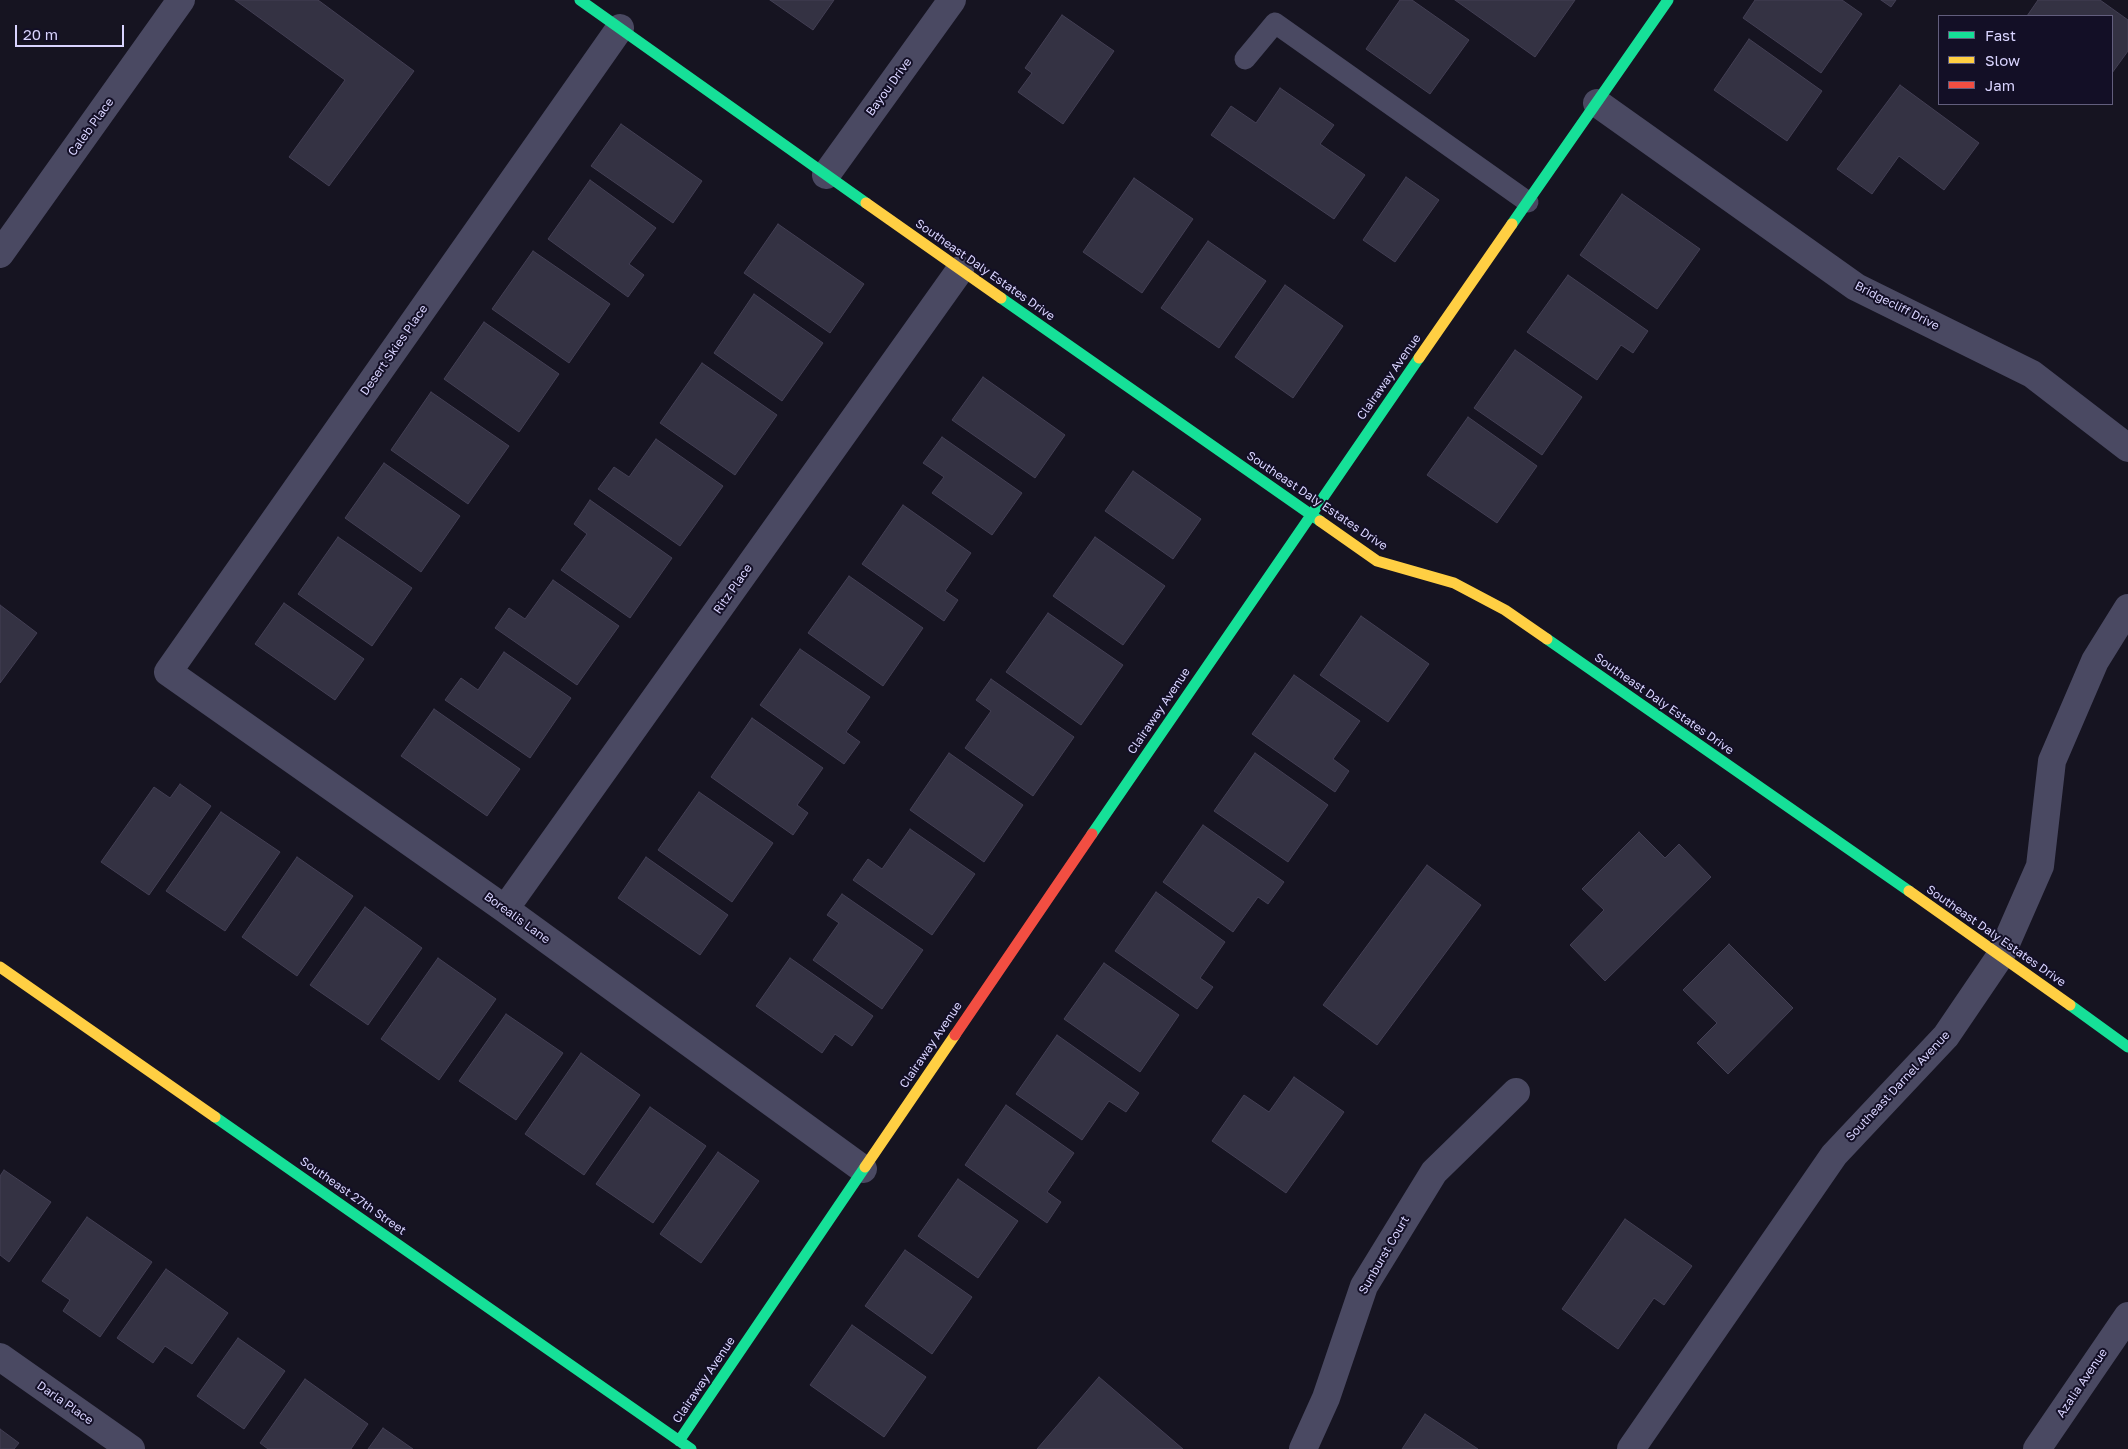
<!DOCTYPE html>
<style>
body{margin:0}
#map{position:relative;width:2128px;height:1449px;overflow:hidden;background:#161421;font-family:"Golos Text",sans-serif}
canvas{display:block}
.legend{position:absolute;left:1938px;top:15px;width:175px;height:90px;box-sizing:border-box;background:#130f26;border:1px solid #625e7d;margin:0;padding:6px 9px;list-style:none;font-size:15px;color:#d9d4ff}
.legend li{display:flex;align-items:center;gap:10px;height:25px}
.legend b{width:25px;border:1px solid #625e7d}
.scale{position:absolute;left:15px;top:25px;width:109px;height:22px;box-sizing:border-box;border:2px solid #d9d4ff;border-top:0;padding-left:6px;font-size:15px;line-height:18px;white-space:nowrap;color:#d9d4ff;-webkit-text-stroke:4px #130f26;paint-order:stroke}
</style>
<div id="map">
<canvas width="2128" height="1449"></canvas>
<ul class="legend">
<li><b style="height:6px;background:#16e098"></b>Fast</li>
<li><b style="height:6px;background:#ffcf43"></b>Slow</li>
<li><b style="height:6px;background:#f24e42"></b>Jam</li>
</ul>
<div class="scale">20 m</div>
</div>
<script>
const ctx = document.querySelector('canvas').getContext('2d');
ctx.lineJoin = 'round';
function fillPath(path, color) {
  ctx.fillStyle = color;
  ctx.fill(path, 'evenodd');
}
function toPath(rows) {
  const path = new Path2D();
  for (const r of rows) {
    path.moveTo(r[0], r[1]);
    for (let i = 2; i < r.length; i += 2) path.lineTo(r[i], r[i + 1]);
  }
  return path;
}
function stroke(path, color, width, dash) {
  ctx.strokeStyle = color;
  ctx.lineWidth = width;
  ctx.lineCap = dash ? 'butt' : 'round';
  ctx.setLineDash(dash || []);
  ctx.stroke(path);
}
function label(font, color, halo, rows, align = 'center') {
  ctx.font = font + ' "Golos Text",sans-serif';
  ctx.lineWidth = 4;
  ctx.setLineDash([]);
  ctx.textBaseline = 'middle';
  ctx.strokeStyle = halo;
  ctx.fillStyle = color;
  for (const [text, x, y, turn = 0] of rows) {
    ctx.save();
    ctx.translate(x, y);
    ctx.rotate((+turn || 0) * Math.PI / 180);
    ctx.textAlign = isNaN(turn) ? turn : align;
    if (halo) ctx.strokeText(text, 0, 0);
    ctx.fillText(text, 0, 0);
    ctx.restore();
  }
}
const building = toPath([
 [235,0,318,0,414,71,329,186,289,157,345,80,235,0],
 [770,0,834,0,813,30,770,0],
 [1400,0,1412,0,1469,40,1430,94,1366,49,1400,0],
 [1455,0,1575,0,1535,57,1455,0],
 [1755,0,1842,0,1862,14,1821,73,1743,18,1755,0],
 [1881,0,1896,0,1891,7,1881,0],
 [2038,0,2100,0,2128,20,2128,51,2112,73,2112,16,2027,16,2038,0],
 [1062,15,1114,51,1063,124,1018,92,1032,73,1025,68,1062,15],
 [1749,39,1822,91,1787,141,1714,90,1749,39],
 [1900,85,1979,143,1944,190,1899,156,1872,194,1837,169,1900,85],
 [1280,88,1334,125,1320,144,1365,175,1334,219,1211,135,1231,106,1256,123,1280,88],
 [621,124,702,181,673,223,591,166,621,124],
 [1406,177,1439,200,1395,262,1363,240,1406,177],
 [1134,178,1193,219,1142,293,1083,252,1134,178],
 [590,180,656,228,629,264,644,275,628,297,548,239,590,180],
 [1622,194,1700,249,1657,309,1580,255,1622,194],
 [778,224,864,284,830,333,744,273,778,224],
 [1208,241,1266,281,1219,348,1161,308,1208,241],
 [533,251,610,304,569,363,492,309,533,251],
 [1568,275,1648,331,1633,353,1621,345,1597,380,1527,332,1568,275],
 [1285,285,1343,326,1293,398,1235,357,1285,285],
 [754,294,823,343,782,401,714,353,754,294],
 [484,322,559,374,519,432,444,379,484,322],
 [1515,350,1582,397,1542,455,1474,408,1515,350],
 [702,363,777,415,735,475,660,423,702,363],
 [983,377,1065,435,1035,478,952,420,983,377],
 [431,392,509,446,468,504,391,450,431,392],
 [1468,417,1537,466,1497,523,1427,475,1468,417],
 [942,437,1022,493,992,535,932,493,944,477,923,463,942,437],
 [656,439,723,486,680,546,598,489,614,467,629,477,656,439],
 [384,463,460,516,421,572,345,518,384,463],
 [1133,471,1201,519,1173,559,1105,511,1133,471],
 [590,500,672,558,630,618,561,570,587,534,574,524,590,500],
 [903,505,971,553,945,591,958,600,944,621,862,564,903,505],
 [338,537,412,588,372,646,298,594,338,537],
 [1095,537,1165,586,1123,645,1053,596,1095,537],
 [849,576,923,628,883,686,808,633,849,576],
 [553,580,619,626,577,685,495,628,509,608,525,619,553,580],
 [284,603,364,659,335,700,255,644,284,603],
 [0,605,37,633,0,683,0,605],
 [1048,613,1123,665,1081,725,1006,672,1048,613],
 [1361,616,1429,664,1388,722,1320,675,1361,616],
 [800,649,870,697,846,732,860,742,844,764,760,705,800,649],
 [504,652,571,698,530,758,445,700,461,678,478,690,504,652],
 [1294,675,1360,721,1333,759,1349,771,1335,792,1252,734,1294,675],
 [991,679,1074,737,1033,796,965,748,991,711,976,700,991,679],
 [434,709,520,769,487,816,401,756,434,709],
 [752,718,823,768,797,805,808,813,793,835,711,777,752,718],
 [949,753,1023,805,984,862,910,810,949,753],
 [1255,753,1328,805,1288,862,1214,811,1255,753],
 [180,784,211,806,149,895,101,862,154,787,170,798,180,784],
 [699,792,773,843,732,902,658,850,699,792],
 [221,812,280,852,225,931,166,891,221,812],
 [1203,825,1284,882,1268,904,1258,897,1233,932,1163,882,1203,825],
 [910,829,975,874,932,935,853,880,868,859,882,869,910,829],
 [1639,832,1665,858,1679,844,1711,877,1605,981,1570,945,1604,910,1582,889,1639,832],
 [297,857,353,896,297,976,242,937,297,857],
 [646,857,728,915,700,955,618,898,646,857],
 [1427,865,1481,905,1377,1045,1323,1005,1427,865],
 [1156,892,1225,942,1200,978,1213,987,1197,1009,1115,951,1156,892],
 [842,894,923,950,882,1009,813,960,839,923,827,915,842,894],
 [365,907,422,948,368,1025,310,985,365,907],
 [1729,944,1793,1008,1728,1074,1697,1043,1717,1023,1683,990,1729,944],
 [438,958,496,999,439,1080,381,1039,438,958],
 [790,958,873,1016,852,1046,835,1034,822,1053,756,1006,790,958],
 [1104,963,1179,1015,1140,1072,1064,1019,1104,963],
 [506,1014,563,1053,516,1120,459,1081,506,1014],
 [1057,1035,1139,1093,1126,1112,1109,1101,1082,1140,1016,1094,1057,1035],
 [581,1053,640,1095,584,1175,525,1134,581,1053],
 [1294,1077,1344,1112,1286,1193,1212,1141,1244,1095,1269,1112,1294,1077],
 [1006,1105,1074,1153,1047,1192,1061,1202,1047,1223,965,1165,1006,1105],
 [650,1107,706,1146,653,1223,596,1184,650,1107],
 [718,1152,759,1181,701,1263,660,1234,718,1152],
 [4,1170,51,1202,9,1262,0,1255,0,1176,4,1170],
 [958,1179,1018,1221,978,1278,918,1236,958,1179],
 [87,1217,152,1262,100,1337,63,1311,70,1300,42,1281,87,1217],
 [1625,1219,1692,1266,1664,1305,1654,1298,1618,1349,1562,1309,1625,1219],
 [905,1250,972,1297,932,1354,865,1306,905,1250],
 [166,1269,228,1313,192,1364,165,1346,153,1363,117,1338,166,1269],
 [852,1325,926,1377,884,1437,810,1385,852,1325],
 [238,1338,285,1371,244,1429,197,1396,238,1338],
 [1099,1377,1183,1449,1037,1449,1099,1377],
 [305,1379,368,1424,351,1449,268,1449,260,1443,305,1379],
 [1425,1414,1478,1449,1402,1449,1425,1414],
 [383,1428,413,1449,368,1449,383,1428],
 [0,1429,19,1443,14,1449,0,1449,0,1429]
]);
fillPath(building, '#343243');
stroke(building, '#433f54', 1);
stroke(toPath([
 [1245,59,1275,23,1528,202]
]), '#4a4962', 21);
stroke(toPath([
 [620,28,168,672,505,909,863,1169],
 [1597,103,1856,287,2032,374,2128,448],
 [826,175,952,0],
 [0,254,181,0],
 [505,909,960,270],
 [0,1357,131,1449],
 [1303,1449,1326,1398,1364,1286,1434,1172,1516,1092],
 [1631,1449,1834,1155,1946,1036,2001,955,2040,866,2052,761,2095,661,2128,608],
 [2037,1449,2128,1316]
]), '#4a4962', 28);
stroke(toPath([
 [580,0,866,203],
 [1512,224,1668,0],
 [1001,298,1320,521],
 [1547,639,1909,891],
 [1092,834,1419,358],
 [2070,1005,2128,1047],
 [215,1117,691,1449],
 [679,1441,865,1167]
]), '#16e098', 11);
stroke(toPath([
 [866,203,1001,298],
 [1419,358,1512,224],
 [1320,521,1377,561,1454,583,1505,610,1547,639],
 [1909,891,2070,1005],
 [0,967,215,1117],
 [865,1167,955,1035]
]), '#ffcf43', 11);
stroke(toPath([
 [955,1035,1092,834]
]), '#f24e42', 11);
label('12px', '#d9d4ff', '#130f26', [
 ["Bayou Drive",889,87,-54],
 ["Caleb Place",91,127,-54],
 ["Southeast Daly Estates Drive",985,270,35],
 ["Bridgecliff Drive",1897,306,27],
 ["Desert Skies Place",394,350,-55],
 ["Clairaway Avenue",1389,377,-55],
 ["Southeast Daly Estates Drive",1317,501,34],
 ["Ritz Place",733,589,-55],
 ["Southeast Daly Estates Drive",1664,704,35],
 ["Clairaway Avenue",1159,711,-56],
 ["Borealis Lane",517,918,36],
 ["Southeast Daly Estates Drive",1996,936,35],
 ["Clairaway Avenue",931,1045,-56],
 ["Southeast Darnel Avenue",1898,1086,-47],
 ["Southeast 27th Street",353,1196,35],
 ["Sunburst Court",1384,1255,-60],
 ["Clairaway Avenue",704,1380,-56],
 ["Azalia Avenue",2082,1383,-56],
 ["Darla Place",65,1403,35]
]);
</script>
